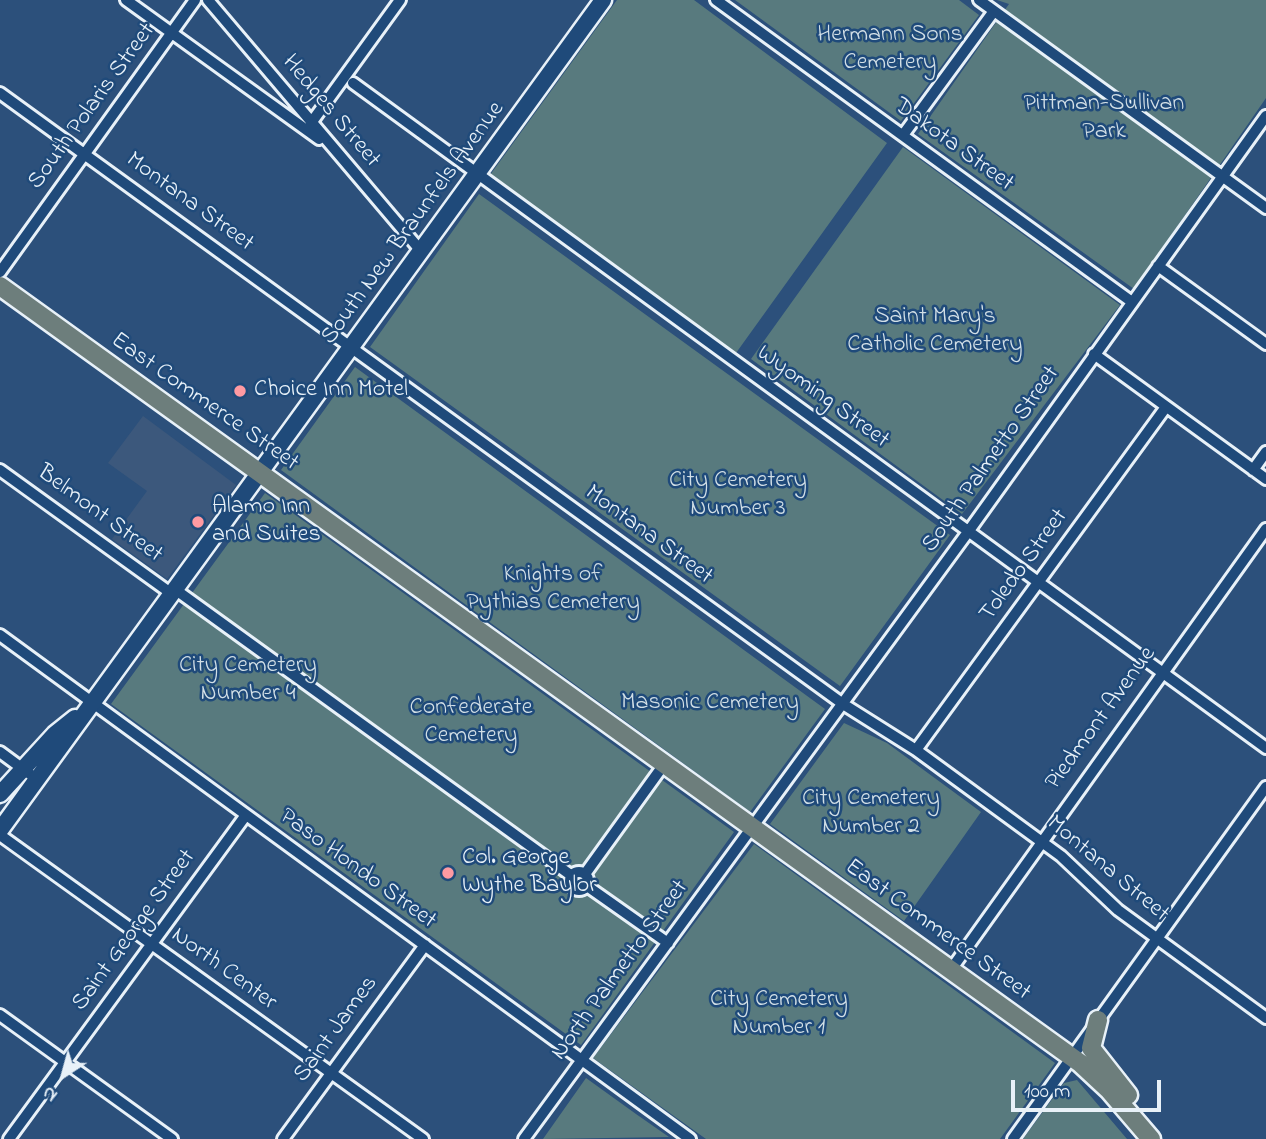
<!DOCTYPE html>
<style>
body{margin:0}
#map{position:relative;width:1266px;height:1139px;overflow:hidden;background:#2c507b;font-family:"Indie Flower",sans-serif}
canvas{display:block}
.north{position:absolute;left:28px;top:1041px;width:70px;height:70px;-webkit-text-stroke:5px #1f4a7a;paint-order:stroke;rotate:216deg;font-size:19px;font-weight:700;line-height:28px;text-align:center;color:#e8f1f8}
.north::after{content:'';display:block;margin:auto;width:24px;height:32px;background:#e8f1f8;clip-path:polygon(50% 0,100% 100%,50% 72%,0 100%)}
.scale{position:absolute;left:1011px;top:1080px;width:150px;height:32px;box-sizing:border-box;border:4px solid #e8f1f8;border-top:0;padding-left:9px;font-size:21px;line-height:24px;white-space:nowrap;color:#e8f1f8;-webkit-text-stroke:5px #1f4a7a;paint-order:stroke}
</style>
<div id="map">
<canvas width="1266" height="1139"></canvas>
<div class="north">N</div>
<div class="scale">100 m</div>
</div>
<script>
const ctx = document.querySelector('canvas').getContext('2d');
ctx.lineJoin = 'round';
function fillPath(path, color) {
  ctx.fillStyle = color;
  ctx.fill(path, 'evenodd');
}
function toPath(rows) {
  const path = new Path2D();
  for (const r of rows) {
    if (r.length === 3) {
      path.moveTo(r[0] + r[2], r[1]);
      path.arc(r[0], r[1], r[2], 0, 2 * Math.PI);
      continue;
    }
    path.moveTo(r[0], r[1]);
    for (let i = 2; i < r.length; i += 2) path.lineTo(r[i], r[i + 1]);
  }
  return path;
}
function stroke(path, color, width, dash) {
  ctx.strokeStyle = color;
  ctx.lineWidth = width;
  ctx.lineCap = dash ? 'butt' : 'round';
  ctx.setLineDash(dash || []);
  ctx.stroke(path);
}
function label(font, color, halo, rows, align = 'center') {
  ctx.font = font + ' "Indie Flower",sans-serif';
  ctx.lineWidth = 5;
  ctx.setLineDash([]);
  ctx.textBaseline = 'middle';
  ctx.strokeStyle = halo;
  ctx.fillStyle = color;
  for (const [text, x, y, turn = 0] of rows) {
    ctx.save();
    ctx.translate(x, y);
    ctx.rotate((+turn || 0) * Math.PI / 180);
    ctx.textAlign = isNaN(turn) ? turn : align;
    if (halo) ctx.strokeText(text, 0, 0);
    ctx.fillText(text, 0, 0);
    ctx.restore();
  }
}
fillPath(toPath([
 [143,416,236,485,167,579,112,539,147,491,108,463]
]), '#3c587c');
fillPath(toPath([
 [617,0,694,0,887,143,736,353,490,175],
 [735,0,959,0,979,15,901,121],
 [997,0,1266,0,1266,98,1134,289,918,134,1009,4],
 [903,147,1120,305,962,514,751,359],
 [479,194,950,535,840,686,370,347],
 [355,367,825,709,750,812,281,470],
 [265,493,734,832,581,1045,111,704],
 [844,723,887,743,981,812,904,921,770,824],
 [754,844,1055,1063,1000,1139,706,1139,593,1058],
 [586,1078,636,1114,669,1137,543,1139],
 [1077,1080,1127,1139,1023,1139,1064,1083]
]), '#587a7e');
const minor = toPath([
 [126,0,319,139],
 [208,0,421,251],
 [716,0,1132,302],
 [979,0,1266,208],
 [353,83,1266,748],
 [0,93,843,704,916,750,1061,856,1118,910,1266,1018],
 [311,123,400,0],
 [903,135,994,11],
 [1158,266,1266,344],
 [0,272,195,0],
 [1094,354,1266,479],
 [0,470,172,594],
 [1253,470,1266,452],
 [176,590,572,876],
 [0,635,690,1139],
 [916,750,1166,407],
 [0,752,38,780],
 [0,835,423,1139],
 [579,881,9],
 [585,874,665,763],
 [587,886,668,943],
 [950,971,1266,529],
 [0,1015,172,1139],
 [9,1139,246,815],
 [283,1139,425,945],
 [524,1139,968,532,1266,116],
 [1013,1139,1266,787]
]);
const secondary = toPath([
 [0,794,55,734,75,718],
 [0,830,603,0]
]);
const primary = toPath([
 [0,286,1080,1063,1109,1090,1151,1139],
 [1098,1020,1091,1048,1128,1095]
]);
stroke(minor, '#e8f1f8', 16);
stroke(secondary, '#e8f1f8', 21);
stroke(primary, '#e8f1f8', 23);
stroke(minor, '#1f4a7a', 10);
stroke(secondary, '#1f4a7a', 16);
stroke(primary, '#6d7e7c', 18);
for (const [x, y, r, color] of [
 [240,391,7,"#ff9aa2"],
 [198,522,7,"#ff9aa2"],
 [448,873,7,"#ff9aa2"]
]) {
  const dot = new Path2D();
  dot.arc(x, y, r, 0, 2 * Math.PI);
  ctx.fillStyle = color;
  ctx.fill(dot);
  stroke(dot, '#1f4a7a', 2.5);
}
label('24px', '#d2dfe6', '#1f4a7a', [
 ["Hermann Sons",890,36],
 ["Cemetery",890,64],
 ["Pittman-Sullivan",1104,105],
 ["Park",1104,133],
 ["Saint Mary's",935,318],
 ["Catholic Cemetery",935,346],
 ["City Cemetery",738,482],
 ["Number 3",738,510],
 ["Knights of",553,576],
 ["Pythias Cemetery",553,604],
 ["City Cemetery",248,667],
 ["Number 4",248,695],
 ["Masonic Cemetery",710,704],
 ["Confederate",471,709],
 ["Cemetery",471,737],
 ["City Cemetery",871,800],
 ["Number 2",871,828],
 ["City Cemetery",779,1001],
 ["Number 1",779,1029]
]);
label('24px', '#e8f1f8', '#1f4a7a', [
 ["South Polaris Street",93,107,-54],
 ["Hedges Street",330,112,50],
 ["Dakota Street",953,146,36],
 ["Montana Street",189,203,36],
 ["South New Braunfels Avenue",414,224,-54],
 ["Wyoming Street",822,398,36],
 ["East Commerce Street",204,403,35],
 ["South Palmetto Street",992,460,-55],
 ["Belmont Street",99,515,36],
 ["Montana Street",648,536,36],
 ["Toledo Street",1025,566,-54],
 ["Piedmont Avenue",1102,719,-54],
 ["Paso Hondo Street",357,870,36],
 ["Montana Street",1107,870,40],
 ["Saint George Street",135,931,-54],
 ["East Commerce Street",937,931,36],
 ["North Center",223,970,36],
 ["North Palmetto Street",621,971,-54],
 ["Saint James",337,1030,-54]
]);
label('24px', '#e8f1f8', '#1f4a7a', [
 ["Choice Inn Motel",254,391],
 ["Alamo Inn",212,508],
 ["and Suites",212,536],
 ["Col. George",462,859],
 ["Wythe Baylor",462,887]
], 'left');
</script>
